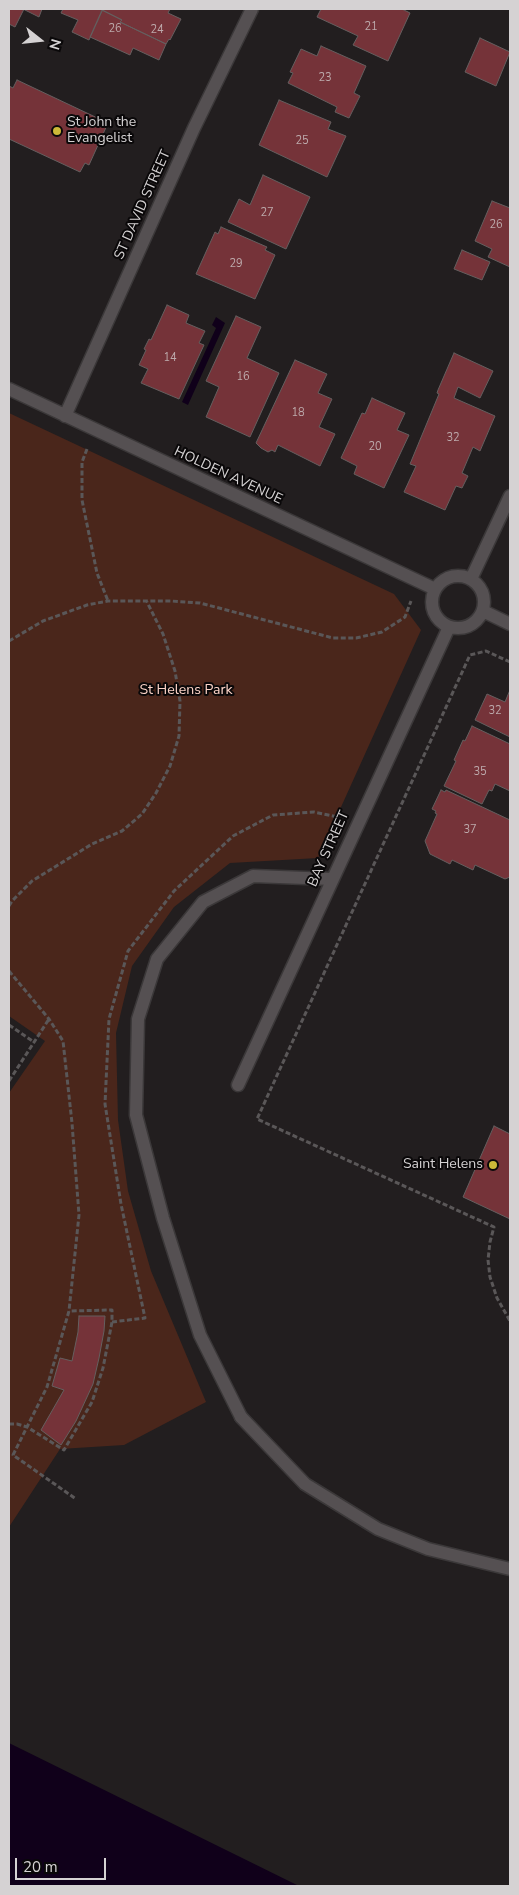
<!DOCTYPE html>
<style>
body{margin:0}
#map{position:relative;width:519px;height:1895px;overflow:hidden;background:#221e1f;font-family:"Nunito Sans",sans-serif}
canvas{display:block}
.frame{position:absolute;inset:0;border:10px solid #d5d2d3;pointer-events:none}
.north{position:absolute;left:15px;top:15px;width:50px;height:50px;-webkit-text-stroke:4px #0a0809;paint-order:stroke;rotate:106deg;font-size:14px;font-weight:700;line-height:20px;text-align:center;color:#d5d2d3}
.north::after{content:'';display:block;margin:auto;width:18px;height:22px;background:#d5d2d3;clip-path:polygon(50% 0,100% 100%,50% 72%,0 100%)}
.scale{position:absolute;left:15px;top:1858px;width:91px;height:22px;box-sizing:border-box;border:2px solid #d5d2d3;border-top:0;padding-left:6px;font-size:15px;line-height:18px;white-space:nowrap;color:#d5d2d3;-webkit-text-stroke:4px #0a0809;paint-order:stroke}
</style>
<div id="map">
<canvas width="519" height="1895"></canvas>
<div class="frame"></div>
<div class="north">N</div>
<div class="scale">20 m</div>
</div>
<script>
const ctx = document.querySelector('canvas').getContext('2d');
ctx.lineJoin = 'round';
function fillPath(path, color) {
  ctx.fillStyle = color;
  ctx.fill(path, 'evenodd');
}
function toPath(rows) {
  const path = new Path2D();
  for (const r of rows) {
    if (r.length === 3) {
      path.moveTo(r[0] + r[2], r[1]);
      path.arc(r[0], r[1], r[2], 0, 2 * Math.PI);
      continue;
    }
    path.moveTo(r[0], r[1]);
    for (let i = 2; i < r.length; i += 2) path.lineTo(r[i], r[i + 1]);
  }
  return path;
}
function stroke(path, color, width, dash) {
  ctx.strokeStyle = color;
  ctx.lineWidth = width;
  ctx.lineCap = dash ? 'butt' : 'round';
  ctx.setLineDash(dash || []);
  ctx.stroke(path);
}
function label(font, color, halo, rows, align = 'center') {
  ctx.font = font + ' "Nunito Sans",sans-serif';
  ctx.lineWidth = 4;
  ctx.setLineDash([]);
  ctx.textBaseline = 'middle';
  ctx.strokeStyle = halo;
  ctx.fillStyle = color;
  for (const [text, x, y, turn = 0] of rows) {
    ctx.save();
    ctx.translate(x, y);
    ctx.rotate((+turn || 0) * Math.PI / 180);
    ctx.textAlign = isNaN(turn) ? turn : align;
    if (halo) ctx.strokeText(text, 0, 0);
    ctx.fillText(text, 0, 0);
    ctx.restore();
  }
}
fillPath(toPath([
 [9,413,394,594,421,630,318,858,230,863,174,907,132,966,116,1033,118,1120,128,1191,151,1271,206,1402,124,1445,60,1449,9,1527,9,1093,45,1041,9,1016]
]), '#4a261b');
fillPath(toPath([
 [216,317,225,323,188,405,182,402,216,328,212,325],
 [9,1743,299,1886,9,1886]
]), '#10001a');
const building = toPath([
 [9,9,24,9,15,27,9,24,9,9],
 [23,9,42,9,39,17,23,9],
 [63,9,103,9,89,40,72,32,78,20,61,13,63,9],
 [103,9,170,9,168,13,181,19,170,40,169,39,166,44,120,22,122,20,102,10,103,9],
 [321,9,402,9,410,13,388,61,353,45,358,36,317,17,321,9],
 [102,10,122,20,120,22,166,44,159,60,133,48,130,55,90,37,102,10],
 [480,38,510,52,496,86,465,72,480,38],
 [321,46,366,66,354,93,360,96,349,118,335,112,337,107,288,83,293,73,290,72,301,49,317,56,321,46],
 [17,80,108,123,89,165,85,163,80,172,9,139,9,86,13,88,17,80],
 [279,100,331,122,328,129,346,136,327,177,259,145,279,100],
 [263,175,310,197,286,249,228,222,239,199,250,205,263,175],
 [492,201,510,208,510,267,488,257,492,249,475,241,492,201],
 [221,227,267,247,265,250,275,255,255,299,196,274,215,232,218,234,221,227],
 [462,250,490,262,482,280,454,269,462,250],
 [167,305,189,315,186,323,205,331,199,343,204,345,179,399,141,383,148,369,139,365,146,350,144,349,149,339,151,340,167,305],
 [236,316,261,327,247,358,279,373,250,437,206,417,219,387,206,381,236,316],
 [454,353,493,371,480,398,458,387,454,398,495,416,480,451,473,447,462,473,468,476,462,488,456,486,445,510,404,492,416,466,410,464,439,394,437,393,438,390,454,353],
 [295,360,327,374,318,393,332,399,319,427,335,434,320,466,278,445,275,452,272,450,268,452,261,448,256,443,295,360],
 [372,398,405,413,397,430,409,435,384,488,354,474,357,466,341,458,362,413,365,414,372,398],
 [510,690,510,737,475,720,487,694,505,702,510,690],
 [472,726,510,744,510,791,495,784,492,791,489,790,482,804,444,786,456,761,454,760,463,740,465,741,472,726],
 [441,790,445,792,446,790,510,820,510,877,505,879,475,865,473,870,452,860,450,864,430,854,425,841,437,814,435,813,436,811,432,809,441,790],
 [494,1126,510,1134,510,1219,463,1197,494,1126],
 [79,1316,105,1316,104,1331,99,1358,93,1384,76,1421,61,1445,41,1430,64,1390,52,1386,60,1358,72,1361,78,1332,79,1316]
]);
fillPath(building, '#753339');
stroke(building, '#655f5f', 1);
const lane = toPath([
 [241,1417,200,1335,163,1218,136,1115,138,1019,157,959,203,902,253,876,332,879]
]);
const street = toPath([
 [9,389,435,589],
 [65,416,194,128,252,9],
 [458,602,26],
 [471,579,510,496],
 [483,611,510,624],
 [238,1085,449,627],
 [241,1417,305,1484,378,1529,428,1549,510,1569]
]);
stroke(lane, '#3b3839', 15);
stroke(street, '#3b3839', 15);
stroke(toPath([
 [87,449,82,462,82,500,97,573,108,601],
 [9,641,43,621,87,605,108,601,171,601,200,603,333,638,356,638,382,632,405,617,411,601],
 [510,662,486,651,470,655,257,1119,494,1227,490,1242,488,1260,490,1277,497,1298,510,1321],
 [9,906,12,901,32,881,92,844,122,831,142,814,156,793,170,766,179,736,180,701,175,671,163,634,147,602],
 [9,971,49,1019,63,1041,72,1123,79,1215,69,1311,47,1387,13,1455,76,1499],
 [9,1025,34,1042],
 [9,1081,49,1019],
 [112,1322,145,1318,121,1204,105,1104,109,1019,128,951,174,891,233,836,273,815,314,812,338,817],
 [9,1424,17,1424,27,1427,64,1450,92,1402,103,1368,112,1322,112,1310,69,1311]
]), '#5a5758', 3, [5, 2.5]);
stroke(lane, '#555052', 12);
stroke(street, '#555052', 12);
for (const [x, y, r, color] of [
 [57,131,5,"#cdb938"],
 [493,1165,5,"#cdb938"]
]) {
  const dot = new Path2D();
  dot.arc(x, y, r, 0, 2 * Math.PI);
  ctx.fillStyle = color;
  ctx.fill(dot);
  stroke(dot, '#0a0809', 2);
}
label('11px', '#bdaaac', null, [
 ["21",371,27],
 ["26",115,29],
 ["24",157,30],
 ["23",325,78],
 ["25",302,141],
 ["27",267,213],
 ["26",496,225],
 ["29",236,264],
 ["14",170,358],
 ["16",243,377],
 ["18",298,413],
 ["32",453,438],
 ["20",375,447],
 ["32",495,711],
 ["35",480,772],
 ["37",470,830]
]);
label('14px', '#d5d2d3', '#0a0809', [
 ["St John the",67,123],
 ["Evangelist",67,139],
 ["Saint Helens",483,1165,"right"]
], 'left');
label('14px', '#d5d2d3', '#0a0809', [
 ["ST DAVID STREET",143,205,-66],
 ["HOLDEN AVENUE",228,476,25],
 ["BAY STREET",329,849,-66]
]);
label('14px', '#fcd3c7', '#0a0809', [
 ["St Helens Park",186,691]
]);
</script>
